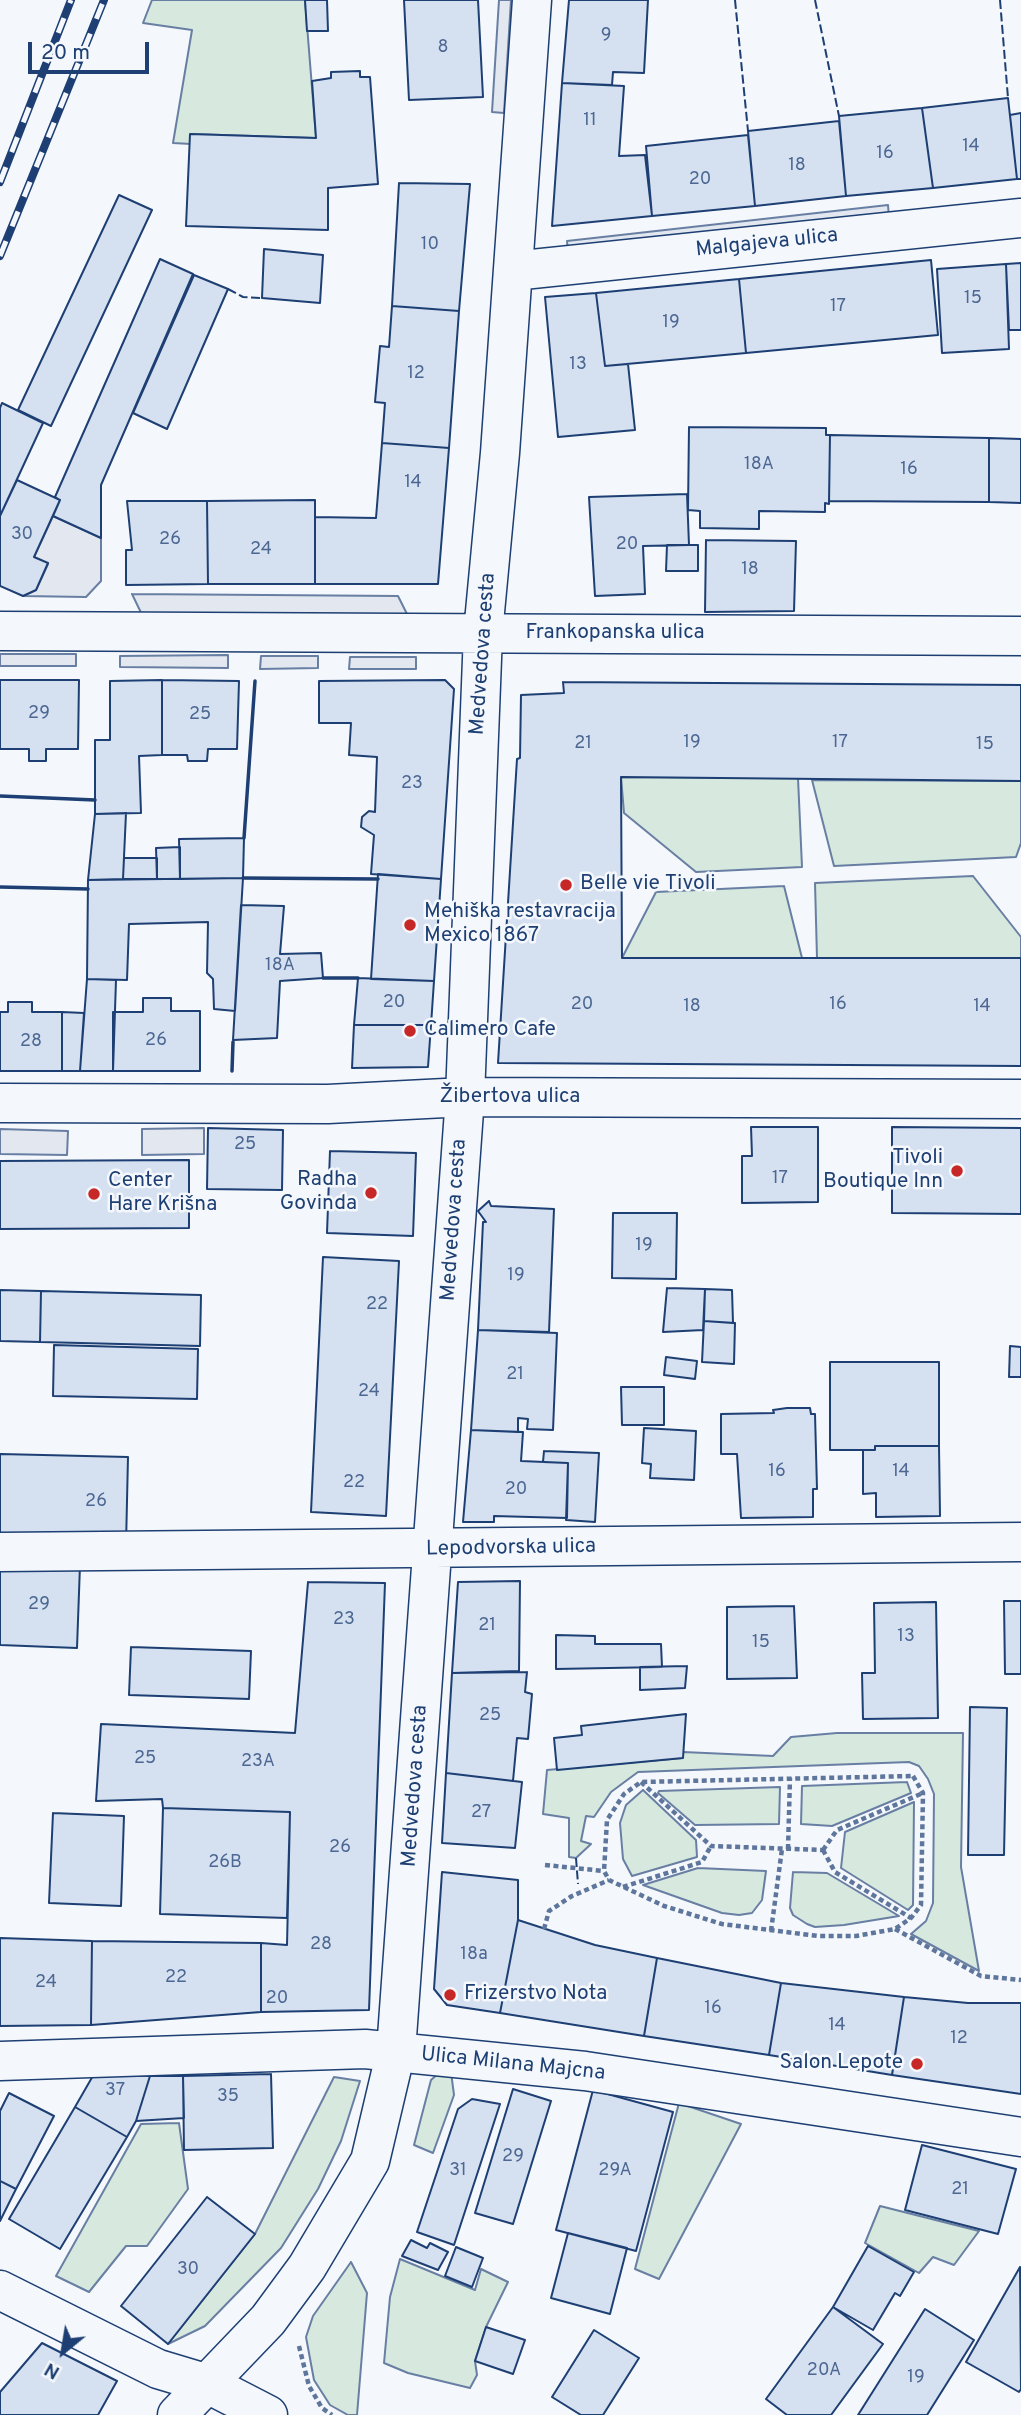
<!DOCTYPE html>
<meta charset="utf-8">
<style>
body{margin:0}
#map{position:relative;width:1021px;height:2415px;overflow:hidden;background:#f4f7fb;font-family:Overpass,sans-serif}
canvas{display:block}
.north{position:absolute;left:28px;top:2317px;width:70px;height:70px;-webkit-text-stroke:5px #f4f7fb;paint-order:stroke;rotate:210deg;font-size:19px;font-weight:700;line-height:28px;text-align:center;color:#1d3f73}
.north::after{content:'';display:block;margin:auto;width:24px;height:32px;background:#1d3f73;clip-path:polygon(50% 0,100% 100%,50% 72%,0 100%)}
.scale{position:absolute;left:28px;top:42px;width:121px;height:32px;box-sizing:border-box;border:4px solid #1d3f73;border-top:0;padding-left:9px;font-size:21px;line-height:24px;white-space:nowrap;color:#1d3f73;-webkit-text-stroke:5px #f4f7fb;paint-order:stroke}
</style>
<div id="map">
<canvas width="1021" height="2415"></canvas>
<div class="north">N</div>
<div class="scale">20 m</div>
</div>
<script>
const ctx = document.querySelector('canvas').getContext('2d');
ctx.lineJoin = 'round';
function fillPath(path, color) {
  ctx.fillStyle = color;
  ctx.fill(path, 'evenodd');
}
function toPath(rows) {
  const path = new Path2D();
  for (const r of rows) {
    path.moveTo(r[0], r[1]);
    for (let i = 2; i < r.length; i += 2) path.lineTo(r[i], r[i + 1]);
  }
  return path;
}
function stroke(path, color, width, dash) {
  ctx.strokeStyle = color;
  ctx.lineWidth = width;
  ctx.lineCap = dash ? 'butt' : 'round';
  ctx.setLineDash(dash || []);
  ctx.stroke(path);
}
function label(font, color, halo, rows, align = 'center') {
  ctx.font = font + ' Overpass,sans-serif';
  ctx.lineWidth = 5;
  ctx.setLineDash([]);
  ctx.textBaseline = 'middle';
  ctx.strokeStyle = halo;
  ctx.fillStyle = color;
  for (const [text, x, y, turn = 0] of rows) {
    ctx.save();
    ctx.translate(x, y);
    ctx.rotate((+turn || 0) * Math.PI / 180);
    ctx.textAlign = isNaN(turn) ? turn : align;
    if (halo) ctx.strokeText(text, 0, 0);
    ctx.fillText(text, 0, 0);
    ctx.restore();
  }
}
const green = toPath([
 [152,0,305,0,316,138,191,134,191,144,173,143,192,30,143,23,152,0],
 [621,777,798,778,802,867,696,872,624,813,621,777],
 [812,780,1021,781,1021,843,1016,857,834,866,812,780],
 [973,876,1021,937,1021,958,817,958,815,883,973,876],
 [784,886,802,958,622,958,656,892,784,886],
 [837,1733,963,1733,961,1867,979,1971,911,1934,926,1921,933,1903,934,1794,928,1779,919,1766,909,1762,638,1772,611,1792,594,1817,586,1816,581,1841,591,1844,576,1858,569,1857,569,1818,543,1814,547,1770,682,1758,683,1752,773,1756,791,1737,837,1733],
 [907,1782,911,1793,832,1826,801,1824,802,1786,907,1782],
 [780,1787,779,1824,695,1825,658,1793,659,1791,780,1787],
 [643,1790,696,1840,697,1857,632,1876,623,1859,620,1823,626,1805,643,1790],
 [914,1802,913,1905,908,1910,841,1868,845,1832,914,1802],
 [698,1868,766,1871,762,1900,752,1913,739,1915,722,1913,643,1885,698,1868],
 [793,1872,827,1873,899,1916,844,1925,815,1927,807,1924,793,1915,790,1908,793,1872],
 [440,2072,451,2072,454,2095,433,2153,414,2145,431,2080,440,2072],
 [334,2077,360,2081,341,2141,318,2189,281,2248,205,2326,168,2344,255,2234,334,2077],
 [679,2103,741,2124,659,2279,635,2269,679,2103],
 [179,2123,188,2189,147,2246,126,2246,89,2292,56,2276,141,2124,179,2123],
 [880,2206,979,2231,954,2265,933,2257,919,2273,865,2243,880,2206],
 [400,2259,475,2290,481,2269,508,2282,486,2327,475,2361,477,2375,470,2388,408,2373,384,2363,390,2297,400,2259],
 [351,2262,367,2293,357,2415,348,2415,330,2405,314,2380,306,2337,313,2316,351,2262]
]);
fillPath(green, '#d7e8df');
stroke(green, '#687fa3', 2);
const parking = toPath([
 [499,0,511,0,504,113,492,112,499,0],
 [888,205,889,218,568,252,567,241,888,205],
 [53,516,101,538,101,581,86,597,23,596,36,590,48,564,34,557,53,516],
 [132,594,398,596,411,622,146,623,132,594],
 [0,654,76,654,76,666,0,666,0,654],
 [228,655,228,668,120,667,120,656,228,655],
 [261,656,318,656,318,668,260,669,261,656],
 [350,657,416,657,416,669,349,669,350,657],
 [204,1128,204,1154,142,1155,142,1129,204,1128],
 [0,1129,68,1131,67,1155,0,1154,0,1129]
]);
fillPath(parking, '#e3e8f0');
stroke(parking, '#687fa3', 2);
const building = toPath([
 [305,0,327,0,328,31,307,31,305,0],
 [404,0,478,0,483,97,409,100,404,0],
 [569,0,648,0,644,73,613,72,612,85,562,83,569,0],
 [360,71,360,77,370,77,378,184,328,188,328,230,186,226,190,134,316,138,312,81,331,78,331,72,360,71],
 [562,83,624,86,619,156,645,155,652,216,552,226,562,83],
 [1008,98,1017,179,933,188,922,108,1008,98],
 [922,108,933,188,846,196,839,116,922,108],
 [1021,113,1021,179,1017,179,1010,115,1021,113],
 [839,121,846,196,755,206,748,131,839,121],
 [748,135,755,206,652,216,646,146,748,135],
 [399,183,470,184,459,311,392,306,399,183],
 [119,195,152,210,51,426,18,410,119,195],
 [264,249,323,255,320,303,262,298,264,249],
 [160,259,193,274,101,485,101,538,53,516,60,500,55,497,160,259],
 [931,260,938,335,746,353,739,279,931,260],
 [1021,263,1021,330,1009,330,1006,264,1021,263],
 [1006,264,1009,349,942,353,937,269,1006,264],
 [194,275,228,289,167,429,133,413,194,275],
 [739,279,746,353,605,366,596,293,739,279],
 [596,293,605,366,628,364,635,430,558,437,545,297,596,293],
 [392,306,459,311,449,448,382,443,385,403,375,402,380,346,389,347,392,306],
 [2,403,43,423,0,516,0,408,2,403],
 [689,427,826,428,826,435,830,435,829,504,825,503,825,512,759,511,759,529,700,528,700,511,688,510,689,427],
 [830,435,989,438,989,502,829,501,830,435],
 [989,438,1021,439,1021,503,989,502,989,438],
 [382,443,449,448,438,584,315,584,315,517,376,518,382,443],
 [17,480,60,500,34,557,48,563,36,590,23,596,0,586,0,516,17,480],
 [687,494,689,545,643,546,645,594,595,596,589,497,687,494],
 [315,500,315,584,208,584,207,501,315,500],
 [127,501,207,501,208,584,126,585,126,550,132,550,127,501],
 [706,540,796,541,794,611,705,612,706,540],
 [667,545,698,545,698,571,666,571,667,545],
 [0,680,79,680,78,749,46,749,46,761,29,761,29,749,0,749,0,680],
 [162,680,239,681,237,749,208,749,207,761,188,761,187,755,162,755,162,680],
 [162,680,162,755,139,756,141,813,95,814,95,740,110,740,110,681,162,680],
 [445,680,454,689,441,879,371,874,374,835,361,827,362,817,369,811,375,812,377,757,349,755,351,723,319,723,319,681,445,680],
 [563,682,1021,685,1021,781,621,777,622,958,1021,958,1021,1066,498,1063,517,759,520,758,521,695,564,693,563,682],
 [126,813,123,879,88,880,95,814,126,813],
 [244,838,243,878,180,879,179,839,244,838],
 [180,847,180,879,157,879,156,848,180,847],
 [124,858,157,858,157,879,123,879,124,858],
 [378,874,441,879,434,981,371,979,378,874],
 [243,878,235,1011,214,1009,213,979,207,973,208,922,129,924,127,980,87,979,88,880,243,878],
 [241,905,284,906,280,954,321,953,323,978,280,981,277,1038,233,1040,241,905],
 [358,978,434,981,431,1025,354,1025,358,978],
 [87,979,116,980,113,1071,80,1071,87,979],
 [143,998,171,998,171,1011,200,1011,200,1071,113,1071,113,1012,143,1012,143,998],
 [8,1002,32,1002,32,1012,62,1012,62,1071,0,1071,0,1012,8,1012,8,1002],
 [62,1012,84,1013,80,1071,62,1071,62,1012],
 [354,1025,431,1025,428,1067,352,1068,354,1025],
 [751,1127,818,1127,818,1202,742,1203,742,1156,752,1156,751,1127],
 [892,1127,1021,1128,1021,1214,892,1213,892,1127],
 [208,1128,283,1130,282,1190,207,1189,208,1128],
 [330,1151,416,1153,413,1236,327,1233,330,1151],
 [189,1160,189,1228,0,1229,0,1161,189,1160],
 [489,1201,491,1206,554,1209,549,1332,478,1330,483,1222,486,1222,478,1211,489,1201],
 [613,1213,677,1213,676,1279,612,1278,613,1213],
 [323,1257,399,1261,386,1516,311,1512,323,1257],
 [667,1288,705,1289,703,1330,663,1332,667,1288],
 [705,1289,732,1290,733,1323,704,1321,705,1289],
 [0,1290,41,1291,40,1342,0,1341,0,1290],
 [41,1291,201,1295,200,1346,40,1342,41,1291],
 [704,1321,735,1323,734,1364,702,1362,704,1321],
 [478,1330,557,1333,553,1430,527,1429,528,1419,518,1418,518,1432,471,1430,478,1330],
 [54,1345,198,1349,197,1399,53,1396,54,1345],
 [1010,1346,1021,1347,1021,1377,1009,1377,1010,1346],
 [666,1357,697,1361,695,1379,664,1375,666,1357],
 [830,1362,939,1362,939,1446,875,1446,875,1450,830,1450,830,1362],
 [621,1387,664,1387,664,1425,622,1425,621,1387],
 [787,1408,810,1408,811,1414,815,1414,817,1489,813,1489,813,1517,741,1518,737,1454,721,1454,721,1414,774,1413,773,1410,787,1408],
 [644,1428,696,1431,694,1480,650,1478,651,1464,642,1463,644,1428],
 [471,1430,523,1432,521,1461,568,1463,567,1518,494,1516,494,1522,463,1522,471,1430],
 [875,1446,939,1446,940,1516,876,1517,876,1493,863,1494,863,1450,875,1450,875,1446],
 [544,1451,599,1453,595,1522,566,1520,568,1463,543,1462,544,1451],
 [0,1454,128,1457,126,1545,0,1542,0,1454],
 [0,1563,80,1565,77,1648,0,1645,0,1563],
 [520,1581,519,1671,452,1673,458,1582,520,1581],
 [308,1582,385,1583,369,2010,261,2012,261,1943,287,1945,290,1812,163,1808,162,1799,96,1801,101,1724,295,1733,308,1582],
 [1004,1601,1021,1601,1021,1674,1005,1674,1004,1601],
 [936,1602,938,1718,863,1719,862,1673,875,1673,874,1603,936,1602],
 [794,1606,797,1678,727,1679,727,1607,794,1606],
 [556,1635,595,1636,595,1644,661,1644,662,1667,556,1669,556,1635],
 [131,1647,251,1651,249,1699,129,1695,131,1647],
 [687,1666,685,1688,640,1690,640,1667,687,1666],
 [527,1672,525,1692,532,1694,528,1739,517,1738,513,1781,446,1773,452,1673,527,1672],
 [970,1707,1007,1708,1004,1855,968,1855,970,1707],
 [686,1714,683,1758,557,1770,554,1738,582,1735,581,1726,686,1714],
 [446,1773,522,1782,515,1848,442,1843,446,1773],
 [163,1808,290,1812,287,1918,160,1914,163,1808],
 [53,1813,124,1816,121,1906,49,1903,53,1813],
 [442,1872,518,1880,518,1920,500,2013,447,2005,434,1989,442,1872],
 [518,1920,595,1945,657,1958,644,2036,500,2013,518,1920],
 [0,1938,92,1941,91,2025,0,2026,0,1938],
 [92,1941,261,1943,261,2012,91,2025,92,1941],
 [657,1958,781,1983,769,2055,644,2036,657,1958],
 [781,1983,904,1997,892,2075,769,2055,781,1983],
 [904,1997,968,2003,1021,2003,1021,2094,892,2075,904,1997],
 [94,2074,150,2076,136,2121,127,2137,75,2107,94,2074],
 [271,2074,273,2148,184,2150,183,2076,271,2074],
 [150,2076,183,2076,184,2118,136,2121,150,2076],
 [513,2089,551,2101,513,2224,475,2213,513,2089],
 [593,2090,673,2112,636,2251,556,2230,593,2090],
 [9,2093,54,2116,16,2189,0,2181,0,2111,9,2093],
 [472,2099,500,2104,454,2245,417,2232,458,2109,472,2099],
 [75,2107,127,2137,60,2249,9,2219,75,2107],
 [922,2145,1016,2169,998,2234,905,2210,922,2145],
 [0,2181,16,2189,0,2221,0,2181],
 [207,2197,255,2234,168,2344,121,2306,207,2197],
 [568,2233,627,2248,610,2314,551,2298,568,2233],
 [411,2240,427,2248,430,2243,448,2252,438,2270,402,2256,411,2240],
 [868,2246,914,2272,900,2296,895,2293,873,2330,833,2307,868,2246],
 [456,2247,483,2258,472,2287,445,2276,456,2247],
 [1020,2267,1021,2389,1019,2392,966,2362,1020,2267],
 [833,2307,883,2344,831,2415,787,2415,766,2399,833,2307],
 [925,2309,974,2340,927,2415,858,2415,925,2309],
 [486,2327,525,2340,513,2374,475,2361,486,2327],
 [594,2330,639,2358,603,2415,581,2415,552,2397,594,2330],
 [42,2343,117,2381,98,2415,0,2415,0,2392,42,2343]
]);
fillPath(building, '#d5e0f0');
stroke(building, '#1d3f73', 2);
const minor = toPath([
 [513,271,1021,218],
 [0,631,1021,636],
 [0,1103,328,1104,465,1097,1021,1099],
 [0,1552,1021,1542],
 [0,2061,365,2049,585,2071,1021,2137],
 [0,2290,158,2369,208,2384,268,2415],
 [177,2415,268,2320,307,2267,370,2161,396,2051,465,1097,483,633,500,453,532,0]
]);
stroke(minor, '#1d3f73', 41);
stroke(toPath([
 [913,1776,923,1793,921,1905,911,1918,895,1929,856,1936,818,1936,722,1924,664,1906,609,1880,604,1871,607,1820,624,1794,641,1782,913,1776],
 [641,1782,711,1846,823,1850],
 [788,1849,790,1778],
 [823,1850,837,1830,923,1793],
 [823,1850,835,1872,911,1918],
 [545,1865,604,1871],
 [623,1887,702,1862,711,1846],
 [544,1929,549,1911,572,1896,609,1880],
 [895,1929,981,1976,1021,1980],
 [771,1931,782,1849],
 [299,2346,309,2386,322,2408,332,2415]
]), '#5e769c', 4.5, [5, 3.5]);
stroke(minor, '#f4f7fb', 38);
const rail = toPath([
 [0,182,71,0],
 [0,256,104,0]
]);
stroke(rail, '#1d3f73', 8);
stroke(rail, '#f4f7fb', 5, [16]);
stroke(toPath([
 [735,0,748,131],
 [815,0,839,116],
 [1000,0,1008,98],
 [228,289,243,297,262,298],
 [576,1858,578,1884]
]), '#1d3f73', 2, [9, 3.5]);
stroke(toPath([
 [0,796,95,800],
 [244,838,255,681],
 [243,878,378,879],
 [0,887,88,889],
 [323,978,358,978],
 [232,1071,233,1042]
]), '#1d3f73', 3.5);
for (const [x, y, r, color] of [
 [566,885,7,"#c62828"],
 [410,925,7,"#c62828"],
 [410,1031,7,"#c62828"],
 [957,1171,7,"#c62828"],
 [371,1193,7,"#c62828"],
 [94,1194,7,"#c62828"],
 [450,1995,7,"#c62828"],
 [917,2064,7,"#c62828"]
]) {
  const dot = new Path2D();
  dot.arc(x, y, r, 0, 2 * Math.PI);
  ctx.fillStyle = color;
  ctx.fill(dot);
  stroke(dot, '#f4f7fb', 2.5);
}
label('18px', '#4b6792', null, [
 ["9",606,36],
 ["8",443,48],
 ["11",590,121],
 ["14",971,147],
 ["16",885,154],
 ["18",797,166],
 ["20",700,180],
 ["10",430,245],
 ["15",973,299],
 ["17",838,307],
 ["19",671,323],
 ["13",578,365],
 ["12",416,374],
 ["18A",759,465],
 ["16",909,470],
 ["14",413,483],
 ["30",22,535],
 ["26",170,540],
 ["20",627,545],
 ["24",261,550],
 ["18",750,570],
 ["29",39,714],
 ["25",200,715],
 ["19",692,743],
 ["17",840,743],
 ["21",583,744],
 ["15",985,745],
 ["23",412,784],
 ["18A",280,966],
 ["20",394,1003],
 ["20",582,1005],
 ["16",838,1005],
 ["18",692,1007],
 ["14",982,1007],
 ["26",156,1041],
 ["28",31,1042],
 ["25",245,1145],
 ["17",780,1179],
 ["19",644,1246],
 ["19",516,1276],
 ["22",377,1305],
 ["21",515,1375],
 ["24",369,1392],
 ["16",777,1472],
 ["14",901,1472],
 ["22",354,1483],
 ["20",516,1490],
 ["26",96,1502],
 ["29",39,1605],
 ["23",344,1620],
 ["21",487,1626],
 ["13",906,1637],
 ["15",761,1643],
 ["25",490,1716],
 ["25",145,1759],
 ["23A",258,1762],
 ["27",481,1813],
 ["26",340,1848],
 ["26B",225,1863],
 ["28",321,1945],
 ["18a",474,1955],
 ["22",176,1978],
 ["24",46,1983],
 ["20",277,1999],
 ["16",713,2009],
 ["14",837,2026],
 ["12",959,2039],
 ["37",115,2091],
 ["35",228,2097],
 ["29",513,2157],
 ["31",458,2171],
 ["29A",615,2171],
 ["21",960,2190],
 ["30",188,2270],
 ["20A",824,2371],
 ["19",916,2378]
]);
label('21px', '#1d3f73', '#f4f7fb', [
 ["Malgajeva ulica",767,244,-6],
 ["Frankopanska ulica",615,634],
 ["Medvedova cesta",484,654,-86],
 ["Žibertova ulica",510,1098],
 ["Medvedova cesta",455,1220,-86],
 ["Lepodvorska ulica",511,1549,-1],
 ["Medvedova cesta",416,1786,-86],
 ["Ulica Milana Majcna",513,2065,6]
]);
label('21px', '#1d3f73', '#f4f7fb', [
 ["Belle vie Tivoli",580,885],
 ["Mehiška restavracija",424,913],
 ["Mexico 1867",424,937],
 ["Calimero Cafe",424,1031],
 ["Tivoli",943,1159,"right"],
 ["Boutique Inn",943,1183,"right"],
 ["Radha",357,1181,"right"],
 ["Govinda",357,1205,"right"],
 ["Center",108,1182],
 ["Hare Krišna",108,1206],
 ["Frizerstvo Nota",464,1995],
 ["Salon Lepote",903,2064,"right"]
], 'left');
</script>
